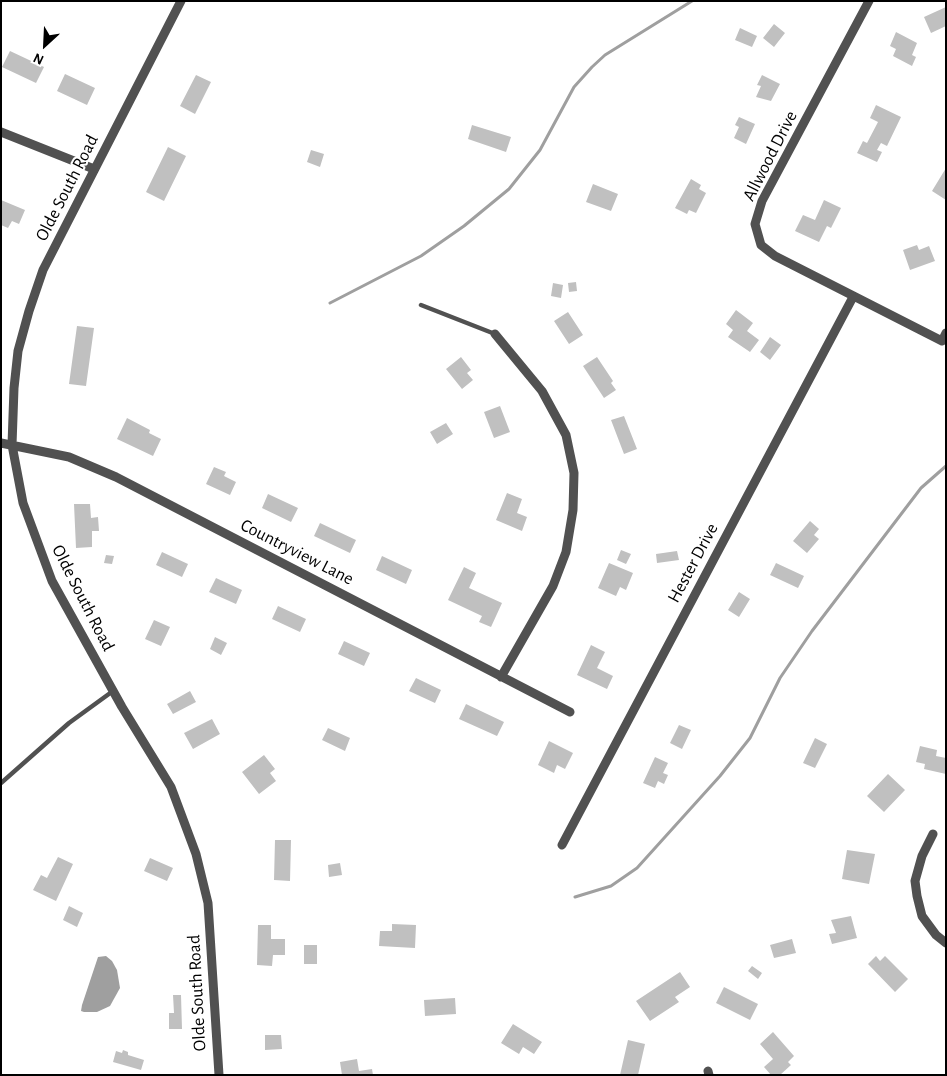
<!DOCTYPE html>
<style>
body{margin:0}
#map{position:relative;width:947px;height:1076px;overflow:hidden;background:#fff;font-family:"Alegreya Sans",sans-serif}
canvas{display:block}
.frame{position:absolute;inset:0;border:2px solid #000;pointer-events:none}
.north{position:absolute;left:20px;top:20px;width:50px;height:50px;-webkit-text-stroke:4px #fff;paint-order:stroke;rotate:205deg;font-size:14px;font-weight:700;line-height:20px;text-align:center;color:#000}
.north::after{content:'';display:block;margin:auto;width:18px;height:22px;background:#000;clip-path:polygon(50% 0,100% 100%,50% 72%,0 100%)}
</style>
<div id="map">
<canvas width="947" height="1076"></canvas>
<div class="frame"></div>
<div class="north">N</div>
</div>
<script>
const ctx = document.querySelector('canvas').getContext('2d');
ctx.lineJoin = 'round';
function fillPath(path, color) {
  ctx.fillStyle = color;
  ctx.fill(path, 'evenodd');
}
function toPath(rows) {
  const path = new Path2D();
  for (const r of rows) {
    path.moveTo(r[0], r[1]);
    for (let i = 2; i < r.length; i += 2) path.lineTo(r[i], r[i + 1]);
  }
  return path;
}
function stroke(path, color, width, dash) {
  ctx.strokeStyle = color;
  ctx.lineWidth = width;
  ctx.lineCap = dash ? 'butt' : 'round';
  ctx.setLineDash(dash || []);
  ctx.stroke(path);
}
function label(font, color, halo, rows, align = 'center') {
  ctx.font = font + ' "Alegreya Sans",sans-serif';
  ctx.lineWidth = 4;
  ctx.setLineDash([]);
  ctx.textBaseline = 'middle';
  ctx.strokeStyle = halo;
  ctx.fillStyle = color;
  for (const [text, x, y, turn = 0] of rows) {
    ctx.save();
    ctx.translate(x, y);
    ctx.rotate((+turn || 0) * Math.PI / 180);
    ctx.textAlign = isNaN(turn) ? turn : align;
    if (halo) ctx.strokeText(text, 0, 0);
    ctx.fillText(text, 0, 0);
    ctx.restore();
  }
}
fillPath(toPath([
 [98,957,106,956,112,961,117,970,120,988,110,1006,97,1012,84,1012,81,1011,82,1005]
]), '#9f9f9f');
stroke(toPath([
 [330,303,421,256,464,226,509,189,540,150,574,87,592,67,605,55,692,1],
 [575,897,611,886,637,868,720,776,750,738,780,678,812,631,921,488,946,466]
]), '#9f9f9f', 3);
fillPath(toPath([
 [946,7,946,26,931,33,924,17],
 [774,24,785,33,774,47,763,38],
 [740,28,757,36,752,47,735,40],
 [896,32,917,43,912,55,916,57,912,66,893,56,896,49,890,46],
 [10,51,44,67,36,83,2,67],
 [65,74,95,88,87,105,57,91],
 [196,75,211,82,195,114,180,106],
 [762,75,780,84,771,101,756,97,761,86,757,85],
 [876,105,901,117,887,146,881,143,877,150,882,152,877,162,857,153,863,141,867,143,878,122,870,118],
 [739,117,755,124,746,144,734,138,739,127,735,125],
 [472,125,511,137,506,152,468,139],
 [168,147,186,156,164,201,146,192],
 [311,150,324,154,320,167,307,162],
 [946,168,946,200,932,191],
 [691,179,701,185,699,189,706,193,696,213,689,210,687,214,675,208],
 [593,184,618,194,611,211,586,202],
 [1,200,25,210,19,224,12,221,8,228,1,225],
 [824,200,841,208,831,228,827,226,819,242,795,231,803,215,815,220],
 [917,245,919,250,929,246,935,261,910,270,903,250],
 [576,282,577,291,569,292,568,283],
 [553,283,563,285,561,298,551,296],
 [736,310,753,323,747,331,759,340,750,352,728,337,733,330,726,324],
 [568,312,583,335,569,344,554,321],
 [77,326,94,328,86,386,69,384],
 [770,337,781,345,770,360,760,352],
 [461,357,471,370,467,373,473,380,462,389,446,369],
 [597,357,613,381,611,383,616,390,604,398,583,366],
 [500,406,510,432,494,438,484,412],
 [624,416,637,449,624,454,611,420],
 [127,418,150,430,149,433,161,439,153,456,117,439],
 [446,423,453,434,437,444,430,432],
 [214,467,226,472,224,476,236,482,230,495,206,484],
 [507,493,522,499,517,513,527,517,522,531,496,520],
 [268,494,298,508,291,522,262,508],
 [74,504,90,504,91,518,98,517,99,531,92,531,92,547,76,548],
 [810,521,819,529,814,535,819,539,807,553,793,541],
 [320,523,356,540,350,553,314,536],
 [621,550,631,554,626,564,617,560],
 [677,551,679,560,657,563,656,554],
 [162,552,188,564,182,577,156,565],
 [106,555,114,556,112,564,104,563],
 [382,556,412,570,406,584,376,570],
 [609,563,633,573,626,590,620,587,616,596,598,588],
 [776,563,804,576,798,588,770,575],
 [464,567,476,573,469,588,502,603,491,627,479,622,482,616,448,600],
 [216,578,242,590,236,604,209,592],
 [739,592,750,599,739,617,728,610],
 [278,606,306,619,300,632,272,619],
 [154,620,170,627,161,646,145,639],
 [215,637,227,643,221,655,210,649],
 [344,641,370,653,364,666,338,654],
 [591,645,605,652,597,668,613,676,607,689,577,675],
 [416,678,441,690,435,703,409,691],
 [190,691,196,702,173,714,167,704],
 [466,704,504,722,497,736,459,719],
 [212,719,220,734,193,749,184,733],
 [679,725,691,730,682,749,670,743],
 [328,728,350,738,345,751,322,740],
 [815,738,827,744,815,768,803,763],
 [549,741,573,753,565,769,557,765,554,773,538,765],
 [920,746,937,750,936,756,946,758,946,774,924,769,925,764,916,762],
 [264,755,275,769,270,773,276,781,259,794,242,772],
 [655,757,668,763,663,773,668,775,664,784,658,781,655,788,643,783],
 [888,774,905,790,884,812,867,796],
 [275,840,291,840,290,881,274,880],
 [847,850,875,854,869,884,842,879],
 [58,857,73,864,56,901,33,890,41,875,47,878],
 [150,858,173,868,167,881,144,871],
 [340,863,342,875,329,877,328,865],
 [69,906,83,913,77,927,63,920],
 [851,916,857,938,832,944,829,934,836,933,831,920],
 [392,924,416,925,415,948,379,946,380,931,392,931],
 [258,925,271,925,271,939,285,939,285,955,273,955,272,966,257,965],
 [792,939,796,953,774,958,770,945],
 [304,945,317,945,317,964,304,964],
 [876,956,880,961,885,956,908,979,895,992,868,964],
 [752,966,762,973,758,979,748,971],
 [680,972,690,987,675,997,679,1002,650,1021,636,1001],
 [724,987,758,1004,750,1020,716,1003],
 [173,995,181,995,182,1029,169,1029,169,1013,174,1013],
 [455,998,456,1014,425,1016,424,1000],
 [513,1024,542,1042,534,1054,523,1047,519,1054,501,1043],
 [773,1032,794,1056,788,1062,791,1065,780,1075,771,1075,764,1067,773,1059,760,1044],
 [265,1035,281,1035,282,1049,265,1050],
 [628,1040,645,1044,638,1075,620,1075],
 [123,1050,128,1052,128,1055,144,1060,141,1070,113,1062,116,1051,122,1053],
 [357,1059,359,1071,372,1069,373,1075,342,1075,340,1062]
]), '#c0c0c0');
stroke(toPath([
 [421,305,495,334],
 [1,783,69,723,113,691]
]), '#515151', 4.5);
stroke(toPath([
 [181,1,43,270,29,311,18,351,14,388,12,445,23,503,52,581,122,707,171,787,196,854,208,903,219,1075],
 [869,1,762,201,755,224,761,245,775,256,942,341,946,333],
 [1,132,94,169],
 [495,334,542,391,566,435,574,473,573,510,566,552,553,586,501,677],
 [1,443,69,457,116,477,570,712],
 [933,834,922,856,915,881,917,896,922,916,936,935,946,943],
 [562,845,853,297],
 [708,1071,709,1075]
]), '#515151', 9);
label('18px', '#000', '#fff', [
 ["Allwood Drive",770,156,-63],
 ["Olde South Road",67,188,-63],
 ["Countryview Lane",297,552,27],
 ["Hester Drive",693,563,-62],
 ["Olde South Road",83,598,63],
 ["Olde South Road",197,993,-93]
]);
</script>
